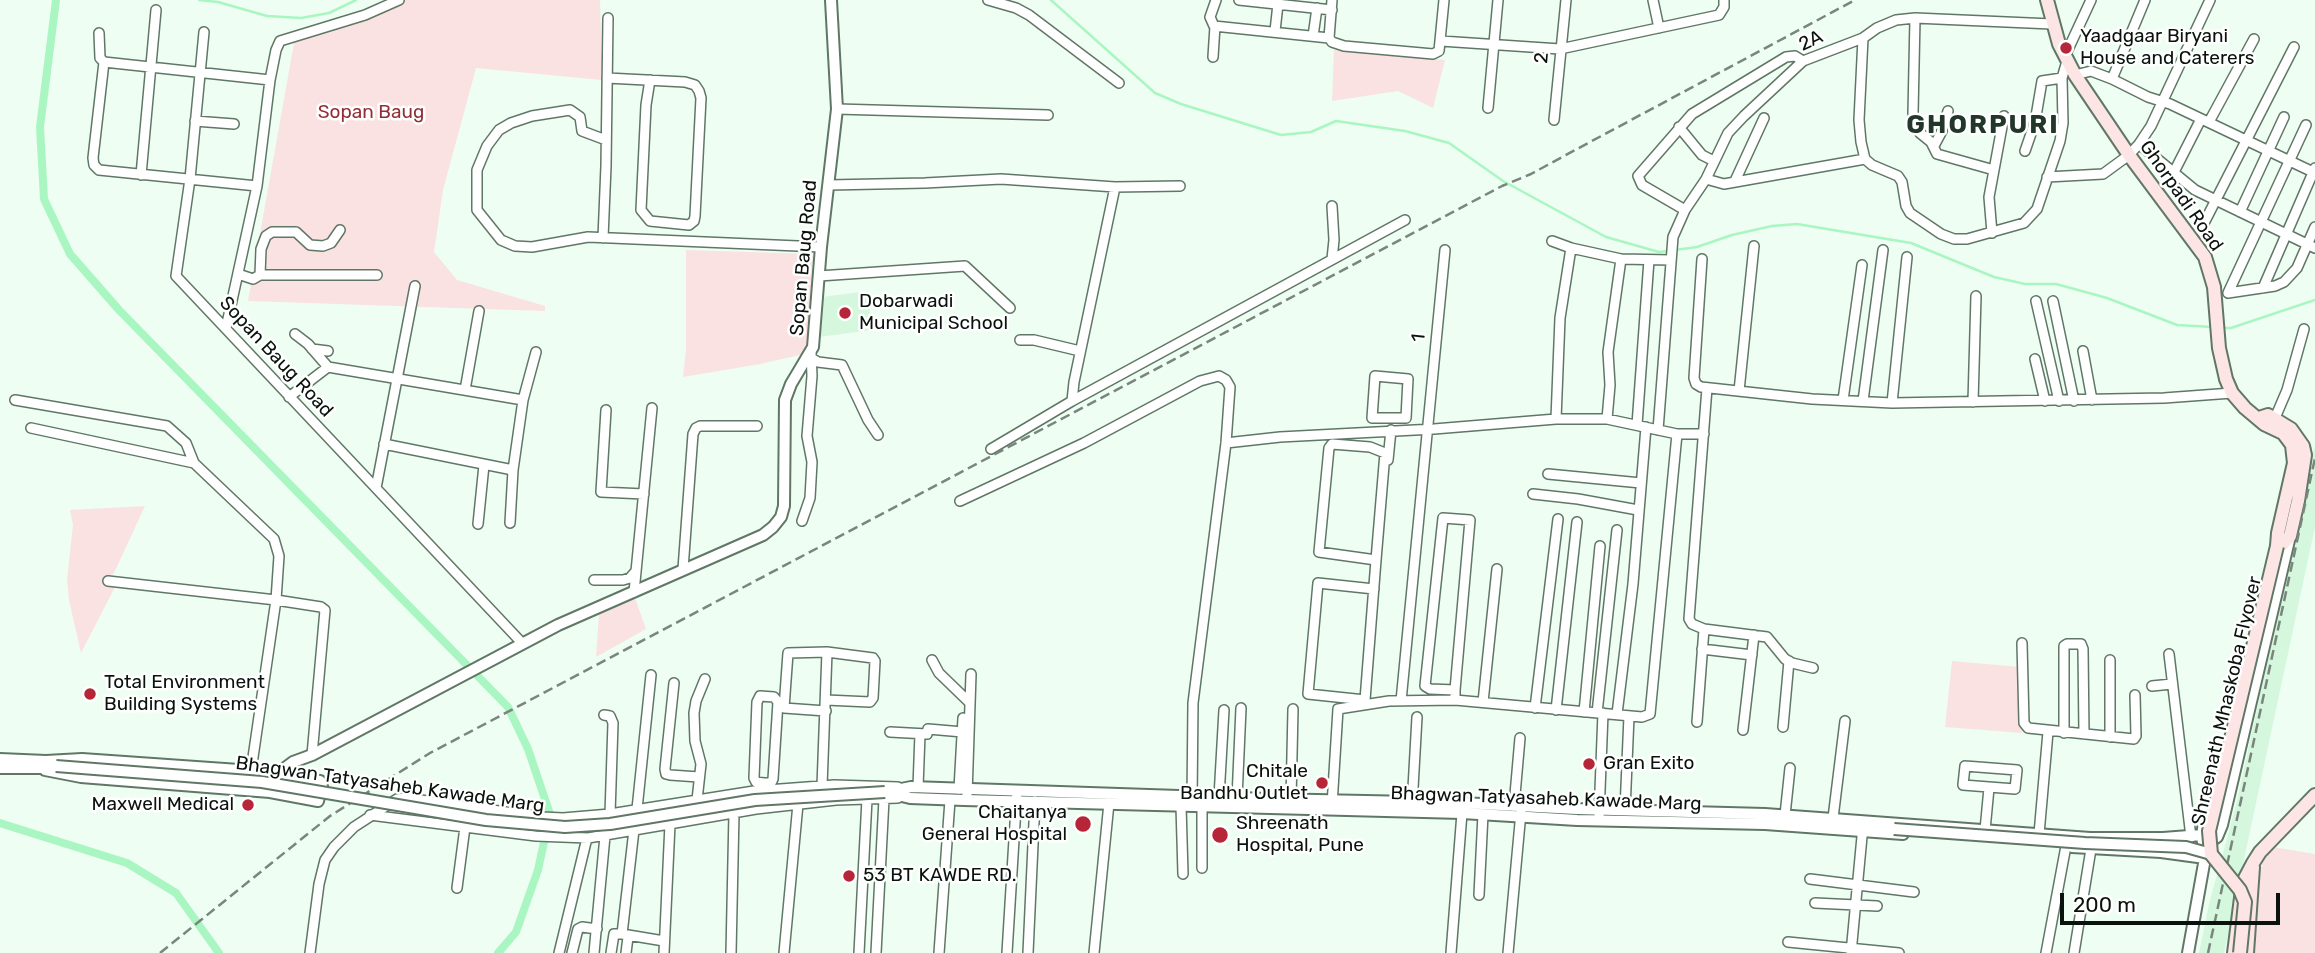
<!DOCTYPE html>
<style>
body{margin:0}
#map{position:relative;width:2315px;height:953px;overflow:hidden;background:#eefef2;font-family:Rubik,sans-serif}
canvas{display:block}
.scale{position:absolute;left:2060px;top:893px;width:220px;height:32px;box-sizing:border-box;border:4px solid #09120c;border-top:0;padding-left:9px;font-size:21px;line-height:24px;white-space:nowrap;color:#09120c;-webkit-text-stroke:5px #fff;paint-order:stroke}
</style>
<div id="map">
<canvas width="2315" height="953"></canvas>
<div class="scale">200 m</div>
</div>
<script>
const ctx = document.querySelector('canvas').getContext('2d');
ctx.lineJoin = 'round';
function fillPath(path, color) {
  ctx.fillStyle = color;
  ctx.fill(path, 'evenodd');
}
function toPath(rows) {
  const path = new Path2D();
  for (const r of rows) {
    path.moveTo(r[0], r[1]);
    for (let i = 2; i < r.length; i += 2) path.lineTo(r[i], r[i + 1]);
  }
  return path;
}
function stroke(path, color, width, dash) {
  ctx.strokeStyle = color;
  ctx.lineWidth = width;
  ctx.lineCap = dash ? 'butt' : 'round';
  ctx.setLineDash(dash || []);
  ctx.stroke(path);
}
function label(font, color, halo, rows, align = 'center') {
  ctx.font = font + ' Rubik,sans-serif';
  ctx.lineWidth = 5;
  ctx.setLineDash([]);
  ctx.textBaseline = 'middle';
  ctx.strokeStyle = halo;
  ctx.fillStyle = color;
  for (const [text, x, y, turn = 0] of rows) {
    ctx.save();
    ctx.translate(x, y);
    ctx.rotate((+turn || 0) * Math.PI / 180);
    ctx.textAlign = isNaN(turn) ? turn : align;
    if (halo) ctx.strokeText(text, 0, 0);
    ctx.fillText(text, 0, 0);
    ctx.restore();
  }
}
fillPath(toPath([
 [868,291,871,330,819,337,822,297],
 [2315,445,2315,527,2224,953,2199,953,2209,904,2236,805]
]), '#d5f7de');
fillPath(toPath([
 [402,0,600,0,602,80,476,68,443,190,434,252,457,280,545,306,545,311,248,301,294,43],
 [1334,50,1445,60,1433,108,1398,91,1332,101],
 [686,250,813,254,808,347,800,355,760,364,683,377,686,350],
 [145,506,114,573,104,580,115,587,81,653,69,600,67,580,73,525,70,510],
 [635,598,646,629,596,657,599,614],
 [1952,661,2020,667,2022,733,1945,727],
 [2273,847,2315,854,2315,953,2254,953,2256,888,2263,862]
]), '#f9e2e1');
stroke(toPath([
 [199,0,218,2,267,16,301,18,329,13,356,0],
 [1051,0,1155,93,1181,104,1281,135,1311,132,1336,121,1405,131,1449,143,1503,181,1606,237,1659,252,1668,251],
 [1675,250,1697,247,1732,235,1772,226,1797,224,1911,243,1994,277,2025,284,2056,284,2107,298,2177,325,2212,327],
 [2223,328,2231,328,2315,300]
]), '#aaf6c2', 2.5);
stroke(toPath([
 [56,0,40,127,44,199,70,254,119,310,508,707,528,749,550,814,538,870,516,932,498,953],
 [0,823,127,863,176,893,219,953]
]), '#aaf6c2', 8);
const minor = toPath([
 [988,0,1016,8,1029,15,1119,83],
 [1216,0,1210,17,1214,26,1329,38],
 [1239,0,1332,10],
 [1332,0,1329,38,1332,42,1344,46,1433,54,1439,51,1444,0],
 [1653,0,1659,28],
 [1915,18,1913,113,1915,125,1920,133,1931,142,1937,154,1994,170],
 [1275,31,1278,4],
 [204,32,190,179,176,276,522,643],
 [99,33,100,58,104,62,270,80],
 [1313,36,1317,8],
 [1863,38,1859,120,1861,142,1865,159,1872,165,1898,176,1902,182,1906,206,1910,213,1941,234,1954,239,1967,239,2024,223,2037,209,2060,141,2063,123,2062,78,2067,61],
 [1441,41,1560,49,1719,15,1724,7,1724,0],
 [2065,56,2091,0],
 [1213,57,1215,26],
 [104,62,93,158,94,165,99,170,257,186],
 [2075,75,2091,71,2112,79,2148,97,2170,104,2315,173],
 [607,78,685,82,695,85,699,91,701,98,695,216,694,221,689,225,650,221,641,210,646,105,650,80],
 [2112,79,2145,0],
 [1488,108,1498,0],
 [837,109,1048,115],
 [1554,120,1566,0],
 [195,121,234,124],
 [2209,122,2254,39],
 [1679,127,1702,155,1714,161],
 [606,140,582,131,580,117,570,110,532,116,511,123,499,130,487,146,477,170,477,210,501,240,515,246,532,247,588,237,821,247],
 [2139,144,2195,190,2315,248],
 [1934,146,1942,131,1948,111],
 [2025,151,2035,122,2042,81,2062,78],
 [2174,172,2201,119],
 [141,175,156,10],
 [2047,177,2103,174,2129,155,2139,144,2151,126,2210,0],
 [1706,179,1724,184,1865,159],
 [1735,181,1764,118],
 [829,185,925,183,1001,179,1115,187,1180,186],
 [1685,210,1642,185,1638,176,1692,114,1786,57,1795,56,1803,61],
 [2240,212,2284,117],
 [2202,227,2294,47],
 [1992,233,1989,197,2004,116],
 [603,238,606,166,608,18],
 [1552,241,1571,248,1621,259,1671,260],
 [1332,259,1334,240,1332,206],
 [1702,259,1694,378,1696,384,1701,387,1812,399,1892,403,2164,398,2232,393],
 [238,274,253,279,260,275,377,275],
 [260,275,261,249,266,236,272,232,296,232,310,245,323,246,331,243,340,230],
 [819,276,965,266,1010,308],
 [2263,288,2315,168],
 [2228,293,2306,125],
 [2228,293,2275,286,2284,282,2297,268,2315,227],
 [2036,301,2059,401],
 [2053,301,2074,401],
 [226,328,257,186,270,80,276,50,280,41,365,15,399,0],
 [295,334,308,344,328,367],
 [1020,340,1034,340,1080,351],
 [312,349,328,351],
 [2083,351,2092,400],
 [811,358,818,362,842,365,868,420,878,435],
 [2035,359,2045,401],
 [1375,376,1408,379,1406,418,1372,418,1375,376],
 [1707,388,1689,619,1692,624,1704,629,1767,637,1785,659,1792,663,1813,668],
 [465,390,479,311],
 [1739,391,1754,246],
 [289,397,328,367,523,400],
 [15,400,167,426,186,443,194,463],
 [1843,400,1862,265],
 [1072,401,1405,220],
 [1863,401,1883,250],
 [1973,402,1976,296],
 [1892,403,1907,257],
 [606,410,601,492,644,494],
 [2275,418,2287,390,2304,329],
 [1556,419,1560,318,1571,248],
 [1607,419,1610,385,1608,352,1621,259],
 [1637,425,1649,260],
 [31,428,194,463,274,539,279,556,276,600,251,771],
 [1658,430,1673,237,1685,210,1706,179,1728,133,1744,116,1803,61,1863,38,1877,28,1896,20,1915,18,2052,24],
 [1226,443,1280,437,1434,429,1556,419,1607,419,1677,434,1704,434],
 [384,444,513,470],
 [991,449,1072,401,1074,382,1115,187],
 [1388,460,1391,430],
 [1548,474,1641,483],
 [376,488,415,286],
 [1533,494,1578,499,1638,510],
 [960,501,1084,443,1200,381,1219,376,1226,380,1230,387,1226,443,1193,703,1192,801],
 [802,521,810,498,812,462,807,436,812,376,811,353],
 [510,523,513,470,523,400,536,352],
 [478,524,484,465],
 [683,569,693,434,696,428,700,426,757,426],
 [594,580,623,580,630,578,636,571],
 [108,581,276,600,321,607,325,610,312,755],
 [1374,589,1318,583,1308,694,1365,700,1376,560,1385,453,1370,447,1332,444,1329,448,1319,552,1376,560],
 [634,592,652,408],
 [2022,643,2024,723,2028,728,2134,739,2136,736,2135,695],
 [1702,649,1752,655],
 [2169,654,2191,837],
 [932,660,939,673,970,703],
 [2110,660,2110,737],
 [674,683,665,769,666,774,670,775,699,777],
 [2152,686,2172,684],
 [1455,700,1455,690,1470,520,1443,518,1425,686,1430,689,1455,690],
 [1401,701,1445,250],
 [1483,702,1497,569],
 [1535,708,1558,519],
 [1556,710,1577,522],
 [826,711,784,708,788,653,827,652,873,658,875,661,873,698,870,702,826,700],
 [1584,712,1600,546],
 [1597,713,1617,530],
 [1617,714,1633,584,1646,427],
 [604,715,610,716,613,723,610,814],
 [1697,722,1704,629],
 [1783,727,1789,661],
 [1743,730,1754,635],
 [890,732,927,734,928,729,963,732],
 [2064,733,2064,646,2067,644,2081,644,2083,649,2084,734],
 [1965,766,2017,770,2015,789,1963,785,1965,766],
 [822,786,827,652],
 [918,787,920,734],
 [959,789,963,718],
 [764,790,764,783,756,782,754,778,757,702,760,696,774,697,778,702,773,779,771,783,764,783],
 [967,795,971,674],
 [1219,797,1224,710],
 [1237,798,1241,708],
 [697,800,701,764,695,741,694,713,696,701,705,679],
 [1291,800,1293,709],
 [1332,805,1338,709,1389,701,1455,700,1642,717,1650,714,1677,434],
 [1181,806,1183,874],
 [1412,806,1417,717],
 [1514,806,1520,738],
 [1202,807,1202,868],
 [637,809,651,675],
 [1625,810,1629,716],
 [370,815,536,836,588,838,756,809,836,800,898,798],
 [1785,815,1790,768],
 [1599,816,1603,713],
 [1833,818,1845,721],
 [634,830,622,934,664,941],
 [1985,830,1989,788],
 [2039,834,2048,732],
 [1810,879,1914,892],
 [457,888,465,827],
 [1479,895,1483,814],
 [1815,903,1877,906],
 [1788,942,1899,953],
 [310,953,319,884,325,860,334,847,354,827,397,799,406,798,542,817,563,818,610,814,754,791,834,785,898,787],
 [559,953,587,838],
 [572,953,578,929,582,927,597,929],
 [594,953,605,836],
 [611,953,614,934,622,934],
 [626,953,628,937],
 [664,953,670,824],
 [731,953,734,813],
 [784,953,798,804],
 [859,953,867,799],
 [876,953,884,799],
 [939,953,950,800],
 [1007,953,1017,791],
 [1028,953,1035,801],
 [1094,953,1109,803],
 [1451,953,1462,813],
 [1508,953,1521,812],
 [1851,953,1863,826],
 [2046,953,2066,846],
 [2074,953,2091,849]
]);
const tertiary = toPath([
 [0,759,46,761,51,764],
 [0,768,50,768],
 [45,770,81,777,270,792,318,801,322,786,320,781,239,770,82,759,46,761],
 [891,791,911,787,1268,799,1462,803,1577,809,1765,814,2090,838,2163,838,2202,835],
 [270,792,277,774,293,762,312,755,558,625,763,535,773,527,781,517,784,506,785,400,791,384,813,347,821,247,837,109,831,0],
 [885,792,910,798,964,800,1462,813,1577,820,1765,824,1903,834],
 [2204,846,2217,837,2222,825,2290,536],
 [2072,847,2161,852,2205,858],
 [2188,953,2205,858,2202,835,2205,817,2222,750]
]);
const secondary = toPath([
 [2047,0,2059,44,2075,75,2129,155,2205,257,2214,287,2219,348,2226,379,2232,393,2245,408,2264,424,2283,433,2292,445,2294,463,2278,533,2277,546],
 [2259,418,2268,415,2291,429,2303,446,2305,455,2298,501,2290,536,2283,544],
 [2234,953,2243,882,2253,863,2260,852,2315,795],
 [2247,953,2253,867]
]);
stroke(minor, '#607766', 12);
stroke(tertiary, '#607766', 14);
stroke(secondary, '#607766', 16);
stroke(minor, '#fff', 9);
stroke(tertiary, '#fff', 10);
stroke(secondary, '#fde5e5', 12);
stroke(toPath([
 [160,953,330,816,430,753,1502,186,1531,174,1577,149,1855,0],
 [2208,953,2315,458]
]), '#79857d', 2.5, [10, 5]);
const tertiaryBridge = toPath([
 [56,766,262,782,486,820,565,827,610,824,755,800,885,792],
 [1894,829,2085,843,2186,847,2211,854]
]);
const secondaryBridge = toPath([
 [2240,953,2245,902,2240,890,2211,854,2209,831,2277,546]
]);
stroke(tertiaryBridge, '#607766', 14, []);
stroke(secondaryBridge, '#607766', 16, []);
stroke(tertiaryBridge, '#fff', 10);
stroke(secondaryBridge, '#fde5e5', 12);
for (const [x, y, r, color] of [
 [2066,48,7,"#b72538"],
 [845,313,7,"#b72538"],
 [90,694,7,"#b72538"],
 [1589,764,7,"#b72538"],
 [1322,783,7,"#b72538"],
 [248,805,7,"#b72538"],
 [1083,824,9,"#b72538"],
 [1220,835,9,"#b72538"],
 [849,876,7,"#b72538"]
]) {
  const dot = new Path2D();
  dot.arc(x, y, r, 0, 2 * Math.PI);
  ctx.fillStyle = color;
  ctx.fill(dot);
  stroke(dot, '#fff', 2.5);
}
label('19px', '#09120c', '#fff', [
 ["Yaadgaar Biryani",2080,37],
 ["House and Caterers",2080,59],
 ["Dobarwadi",859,302],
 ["Municipal School",859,324],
 ["Total Environment",104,683],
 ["Building Systems",104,705],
 ["Gran Exito",1603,764],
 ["Chitale",1308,772,"right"],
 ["Bandhu Outlet",1308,794,"right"],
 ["Maxwell Medical",234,805,"right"],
 ["Chaitanya",1067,813,"right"],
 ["General Hospital",1067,835,"right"],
 ["Shreenath",1236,824],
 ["Hospital, Pune",1236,846],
 ["53 BT KAWDE RD.",863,876]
], 'left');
label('19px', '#09120c', '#fff', [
 ["2A",1811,41,-25],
 ["2",1542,58,-85],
 ["Ghorpadi Road",2181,196,55],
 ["Sopan Baug Road",804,258,-85],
 ["1",1419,338,-84],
 ["Sopan Baug Road",276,357,47],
 ["Shreenath Mhaskoba Flyover",2227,701,-77],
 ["Bhagwan Tatyasaheb Kawade Marg",390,785,8],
 ["Bhagwan Tatyasaheb Kawade Marg",1546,799,2]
]);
label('19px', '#922f36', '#fff', [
 ["Sopan Baug",371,113]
]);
ctx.letterSpacing = '2px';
label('bold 26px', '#223729', '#fff', [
 ["GHORPURI",1983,125]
]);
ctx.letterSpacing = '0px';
</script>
